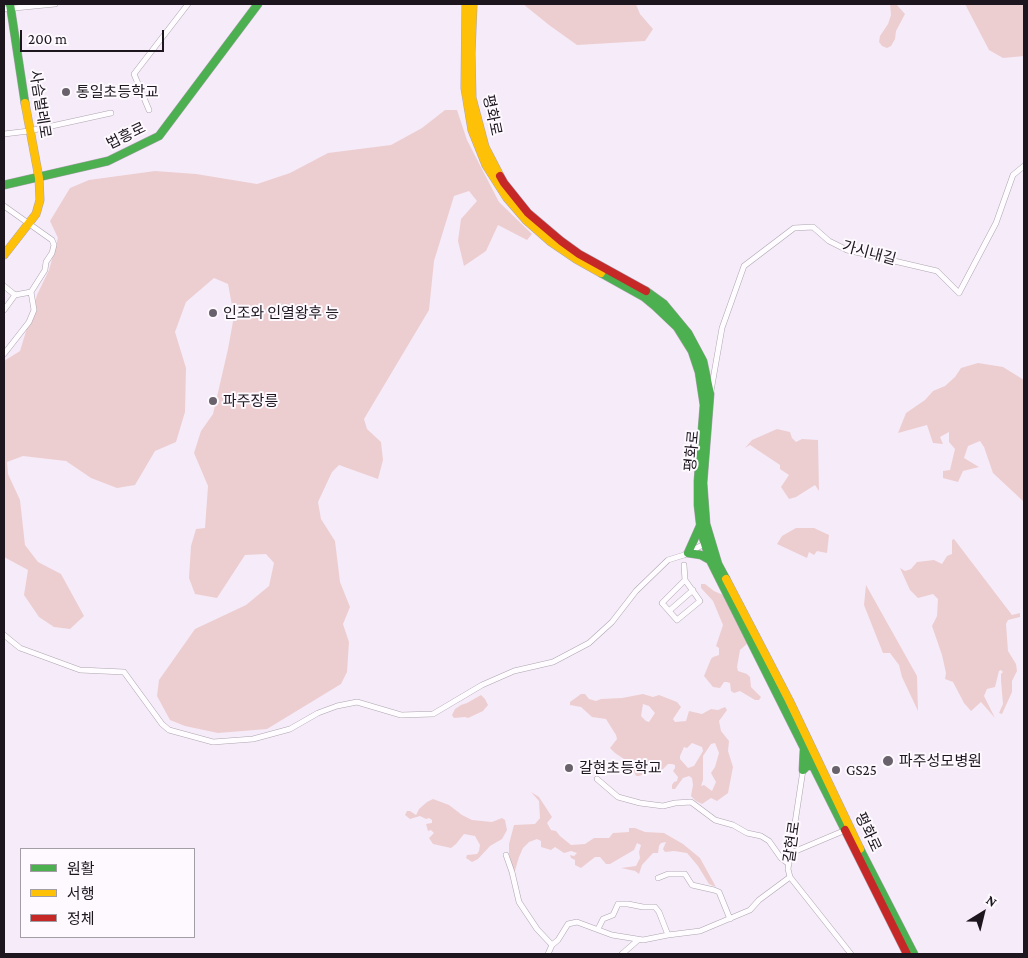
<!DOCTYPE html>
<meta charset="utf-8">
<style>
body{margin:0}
#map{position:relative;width:1028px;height:958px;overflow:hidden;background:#f6ebf9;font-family:"Crimson Pro","Noto Sans KR",serif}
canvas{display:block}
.frame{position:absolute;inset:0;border:5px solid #1d161f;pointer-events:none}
.legend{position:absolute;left:20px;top:848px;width:175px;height:90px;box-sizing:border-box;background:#fdf9fe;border:1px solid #a39ea5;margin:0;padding:6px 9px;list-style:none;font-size:15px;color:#1d161f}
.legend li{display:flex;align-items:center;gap:10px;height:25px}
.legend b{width:25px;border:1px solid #a39ea5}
.north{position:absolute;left:958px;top:888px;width:50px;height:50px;-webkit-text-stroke:4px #fdf9fe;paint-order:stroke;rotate:36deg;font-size:14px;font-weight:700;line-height:20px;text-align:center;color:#1d161f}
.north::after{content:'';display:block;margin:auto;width:18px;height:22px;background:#1d161f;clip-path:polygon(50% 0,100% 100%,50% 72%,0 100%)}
.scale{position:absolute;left:20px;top:30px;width:144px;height:22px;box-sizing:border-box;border:2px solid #1d161f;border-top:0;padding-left:6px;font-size:15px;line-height:18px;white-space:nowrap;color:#1d161f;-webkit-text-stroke:4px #fdf9fe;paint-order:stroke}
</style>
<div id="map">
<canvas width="1028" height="958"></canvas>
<div class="frame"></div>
<ul class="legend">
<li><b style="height:6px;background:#4caf50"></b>원활</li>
<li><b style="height:6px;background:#ffc107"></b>서행</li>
<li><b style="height:6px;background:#c62828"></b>정체</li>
</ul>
<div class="north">N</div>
<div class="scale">200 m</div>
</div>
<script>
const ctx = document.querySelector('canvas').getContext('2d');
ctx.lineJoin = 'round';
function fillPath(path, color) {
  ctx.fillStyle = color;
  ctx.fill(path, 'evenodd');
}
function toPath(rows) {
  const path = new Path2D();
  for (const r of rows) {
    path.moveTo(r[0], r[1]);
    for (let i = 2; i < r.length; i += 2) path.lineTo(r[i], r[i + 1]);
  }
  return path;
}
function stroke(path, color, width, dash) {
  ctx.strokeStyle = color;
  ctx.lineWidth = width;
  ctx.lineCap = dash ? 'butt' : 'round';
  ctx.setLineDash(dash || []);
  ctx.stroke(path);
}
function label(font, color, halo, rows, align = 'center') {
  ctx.font = font + ' "Crimson Pro","Noto Sans KR",serif';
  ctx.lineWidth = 4;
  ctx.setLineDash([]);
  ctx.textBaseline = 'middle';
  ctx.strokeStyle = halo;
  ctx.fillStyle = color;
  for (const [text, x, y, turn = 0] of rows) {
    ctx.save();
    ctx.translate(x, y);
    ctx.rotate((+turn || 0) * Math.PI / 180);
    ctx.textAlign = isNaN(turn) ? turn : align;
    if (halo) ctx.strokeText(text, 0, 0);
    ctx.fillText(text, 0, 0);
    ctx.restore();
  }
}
fillPath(toPath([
 [523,4,636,4,640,14,653,29,645,41,577,45,549,25],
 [890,4,896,4,905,14,896,31,895,39,891,46,887,48,882,46,879,42,880,36,888,24,891,15],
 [965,4,1024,4,1024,56,1003,58,989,50],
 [445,110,457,110,467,140,499,202,532,234,527,240,498,225,486,251,464,266,458,241,461,219,477,201,469,191,454,196,434,261,429,310,364,419,367,429,381,442,383,460,378,479,339,465,332,472,318,502,321,519,335,541,340,582,350,607,343,624,349,642,347,672,341,684,267,729,218,733,185,726,170,720,157,696,159,680,195,629,246,605,269,586,274,563,266,554,245,555,217,598,195,594,189,578,191,546,196,529,205,528,208,486,194,453,201,431,213,414,228,349,234,316,228,284,214,278,186,302,175,332,186,368,185,412,176,442,155,451,135,485,117,488,91,478,66,461,23,456,7,462,8,474,20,500,25,545,38,562,61,574,84,616,70,629,54,627,39,617,24,595,28,570,4,557,4,361,20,351,37,295,49,270,58,238,50,221,70,188,89,180,155,171,196,174,257,184,290,173,328,153,391,145,422,128],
 [978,363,1003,367,1024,380,1024,502,993,473,984,447,980,441,968,446,964,458,979,467,963,471,958,482,943,478,943,471,950,470,955,449,949,442,949,432,940,437,943,444,933,443,927,425,898,433,906,413,925,400,933,391,945,386,955,377,961,368],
 [777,429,790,432,792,438,796,442,802,439,818,440,819,491,815,485,796,497,789,499,781,487,789,475,780,469,780,465,750,445,745,448,752,440],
 [796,528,814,528,829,535,827,553,817,551,814,555,809,552,807,558,777,544,782,536],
 [954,539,1012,615,1020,613,1020,617,1008,620,1006,624,1008,651,1016,664,1017,671,1012,681,1012,692,1002,714,999,713,1003,704,1001,681,1001,674,1003,672,1001,670,999,671,995,687,987,689,984,696,995,718,981,702,971,711,964,703,953,682,945,679,946,673,942,655,932,626,937,616,938,599,933,594,918,598,910,590,900,568,905,571,911,569,917,562,934,560,942,564,947,556,952,554,952,540],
 [701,584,705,584,714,591,723,595,748,643,740,650,737,667,738,671,747,674,750,677,751,687,761,697,759,700,755,700,740,691,734,693,731,691,730,683,727,682,724,682,720,688,713,687,704,676,711,659,713,657,719,655,719,648,716,646,723,625,713,601,701,588],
 [866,585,917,676,918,711,902,677,899,665,890,653,883,653,864,605],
 [581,694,585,694,589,699,596,701,601,699,622,698,643,694,653,697,659,695,677,702,681,707,673,719,675,722,686,721,689,711,702,714,711,709,718,710,725,707,727,710,719,721,721,731,729,741,728,751,733,767,728,793,717,801,711,798,702,804,696,801,691,796,693,785,692,778,689,776,683,778,675,789,672,789,672,785,674,782,677,781,678,777,673,771,675,768,675,765,672,764,668,764,661,771,659,769,657,762,653,761,647,766,642,775,639,776,636,776,630,763,615,753,610,748,617,739,616,735,606,719,592,717,581,707,570,705,570,702],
 [643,704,649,706,655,713,649,722,646,721,641,716],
 [692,743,702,747,703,751,694,766,688,768,680,759,680,756,684,747,687,748],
 [715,743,719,753,715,767,711,773,716,782,712,791,704,785,701,786,703,780,703,756,711,744],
 [481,695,485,699,488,705,483,711,468,718,465,717,454,718,452,715,455,709,461,705,467,703],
 [531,792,539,797,552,817,547,823,551,830,556,831,560,836,571,845,585,844,594,838,609,838,613,833,629,832,629,828,635,828,645,832,664,833,683,844,700,858,716,887,709,884,698,866,687,853,674,851,665,852,663,849,666,842,661,843,659,846,658,853,653,853,642,865,639,874,635,871,621,868,636,866,640,858,639,852,641,845,637,843,634,850,610,864,606,864,600,857,595,857,581,868,575,865,575,860,571,858,570,855,574,856,577,853,571,851,564,853,555,847,551,850,541,847,541,841,537,839,529,842,523,848,519,857,514,874,509,854,509,844,514,825,535,824,540,818,539,801],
 [433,799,449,805,462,815,472,820,492,822,502,818,505,820,507,830,502,839,490,846,478,859,472,862,466,858,467,855,477,854,479,851,480,845,475,836,464,834,456,844,451,848,433,844,429,838,434,833,431,830,428,831,426,824,432,823,432,820,429,818,426,819,420,816,410,819,405,815,407,811,410,811,416,815,419,809,427,802]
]), '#edced0');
const street = toPath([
 [4,9,55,4],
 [149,110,134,74,188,4],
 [4,134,29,131,111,113],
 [4,206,52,240,54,245,52,253,46,262,45,270,31,292,34,310,29,322,4,354],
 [4,286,15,295],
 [4,310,15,295,31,292],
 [711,391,722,328,744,266,794,228,813,227,829,241,847,250,937,271,959,293,996,223,1013,175,1024,166],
 [684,565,685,580,700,601,677,620,662,603,685,580],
 [669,611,693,590],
 [4,635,20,648,80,670,124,672,162,724,169,730,213,742,253,739,290,729,318,713,337,706,357,702,401,715,433,714,482,685,514,671,553,662,589,643,612,622,636,591,668,560,684,555,706,543],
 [803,770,788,869,790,877,851,954],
 [597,779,618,797,640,803,663,806,675,803,691,802,715,820,733,825,747,833,761,836,769,841,781,858,789,864],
 [791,853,848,829],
 [506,855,512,872,519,902,537,929,552,945],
 [658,878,668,874,685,874,692,885,714,890,719,892,730,919],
 [598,929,603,919,613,915,618,904,628,904,643,907,655,907,659,912,668,935],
 [548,954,552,945,558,940,568,924,577,922,612,935,643,940,668,935,700,931,750,910,759,900,790,877],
 [622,954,638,940]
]);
const fast = toPath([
 [10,4,25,103],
 [4,185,108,161,159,136,258,4],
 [601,273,644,297,656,307,677,327,692,351,699,372,704,405,698,481,698,505,701,531,710,560,845,830],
 [646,291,664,304,688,333,703,361,710,394,703,483,706,524,718,564,726,579],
 [700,526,688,553,701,555,710,560],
 [804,750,803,770,807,766,813,766],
 [860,849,914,954]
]);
const slow = toPath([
 [466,4,465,88,472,130,486,165,507,198,526,220,551,242,576,259,601,273],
 [473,4,471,53,472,98,485,147,500,176],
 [4,255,36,214,40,200,39,178,25,103],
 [726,579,789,700,860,849]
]);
const jam = toPath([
 [500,176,504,183,528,213,561,241,579,254,646,291],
 [845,830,907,954]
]);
stroke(street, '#ada5b0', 6);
stroke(fast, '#ada5b0', 9);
stroke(slow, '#ada5b0', 9);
stroke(jam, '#ada5b0', 9);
stroke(street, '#fefcfe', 5);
stroke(fast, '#4caf50', 8);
stroke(slow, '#ffc107', 8);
stroke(jam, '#c62828', 8);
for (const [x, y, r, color] of [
 [66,92,5,"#69616b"],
 [213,313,5,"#69616b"],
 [213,401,5,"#69616b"],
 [888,761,6,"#69616b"],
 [569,768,5,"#69616b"],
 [836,770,5,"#69616b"]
]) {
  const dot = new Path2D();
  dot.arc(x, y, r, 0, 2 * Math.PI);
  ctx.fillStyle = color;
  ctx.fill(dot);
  stroke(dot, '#fdf9fe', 2);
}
label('15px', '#1d161f', '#fdf9fe', [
 ["통일초등학교",76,92],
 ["인조와 인열왕후 능",223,313],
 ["파주장릉",223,401],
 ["파주성모병원",899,761],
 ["갈현초등학교",579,768],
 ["GS25",846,770]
], 'left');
label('15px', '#1d161f', '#fdf9fe', [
 ["사슴벌레로",40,104,81],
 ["평화로",492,115,78],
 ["법흥로",126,136,-26],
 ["가시내길",869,253,15],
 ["평화로",692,451,-85],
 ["평화로",868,832,65],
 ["갈현로",792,842,-82]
]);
</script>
